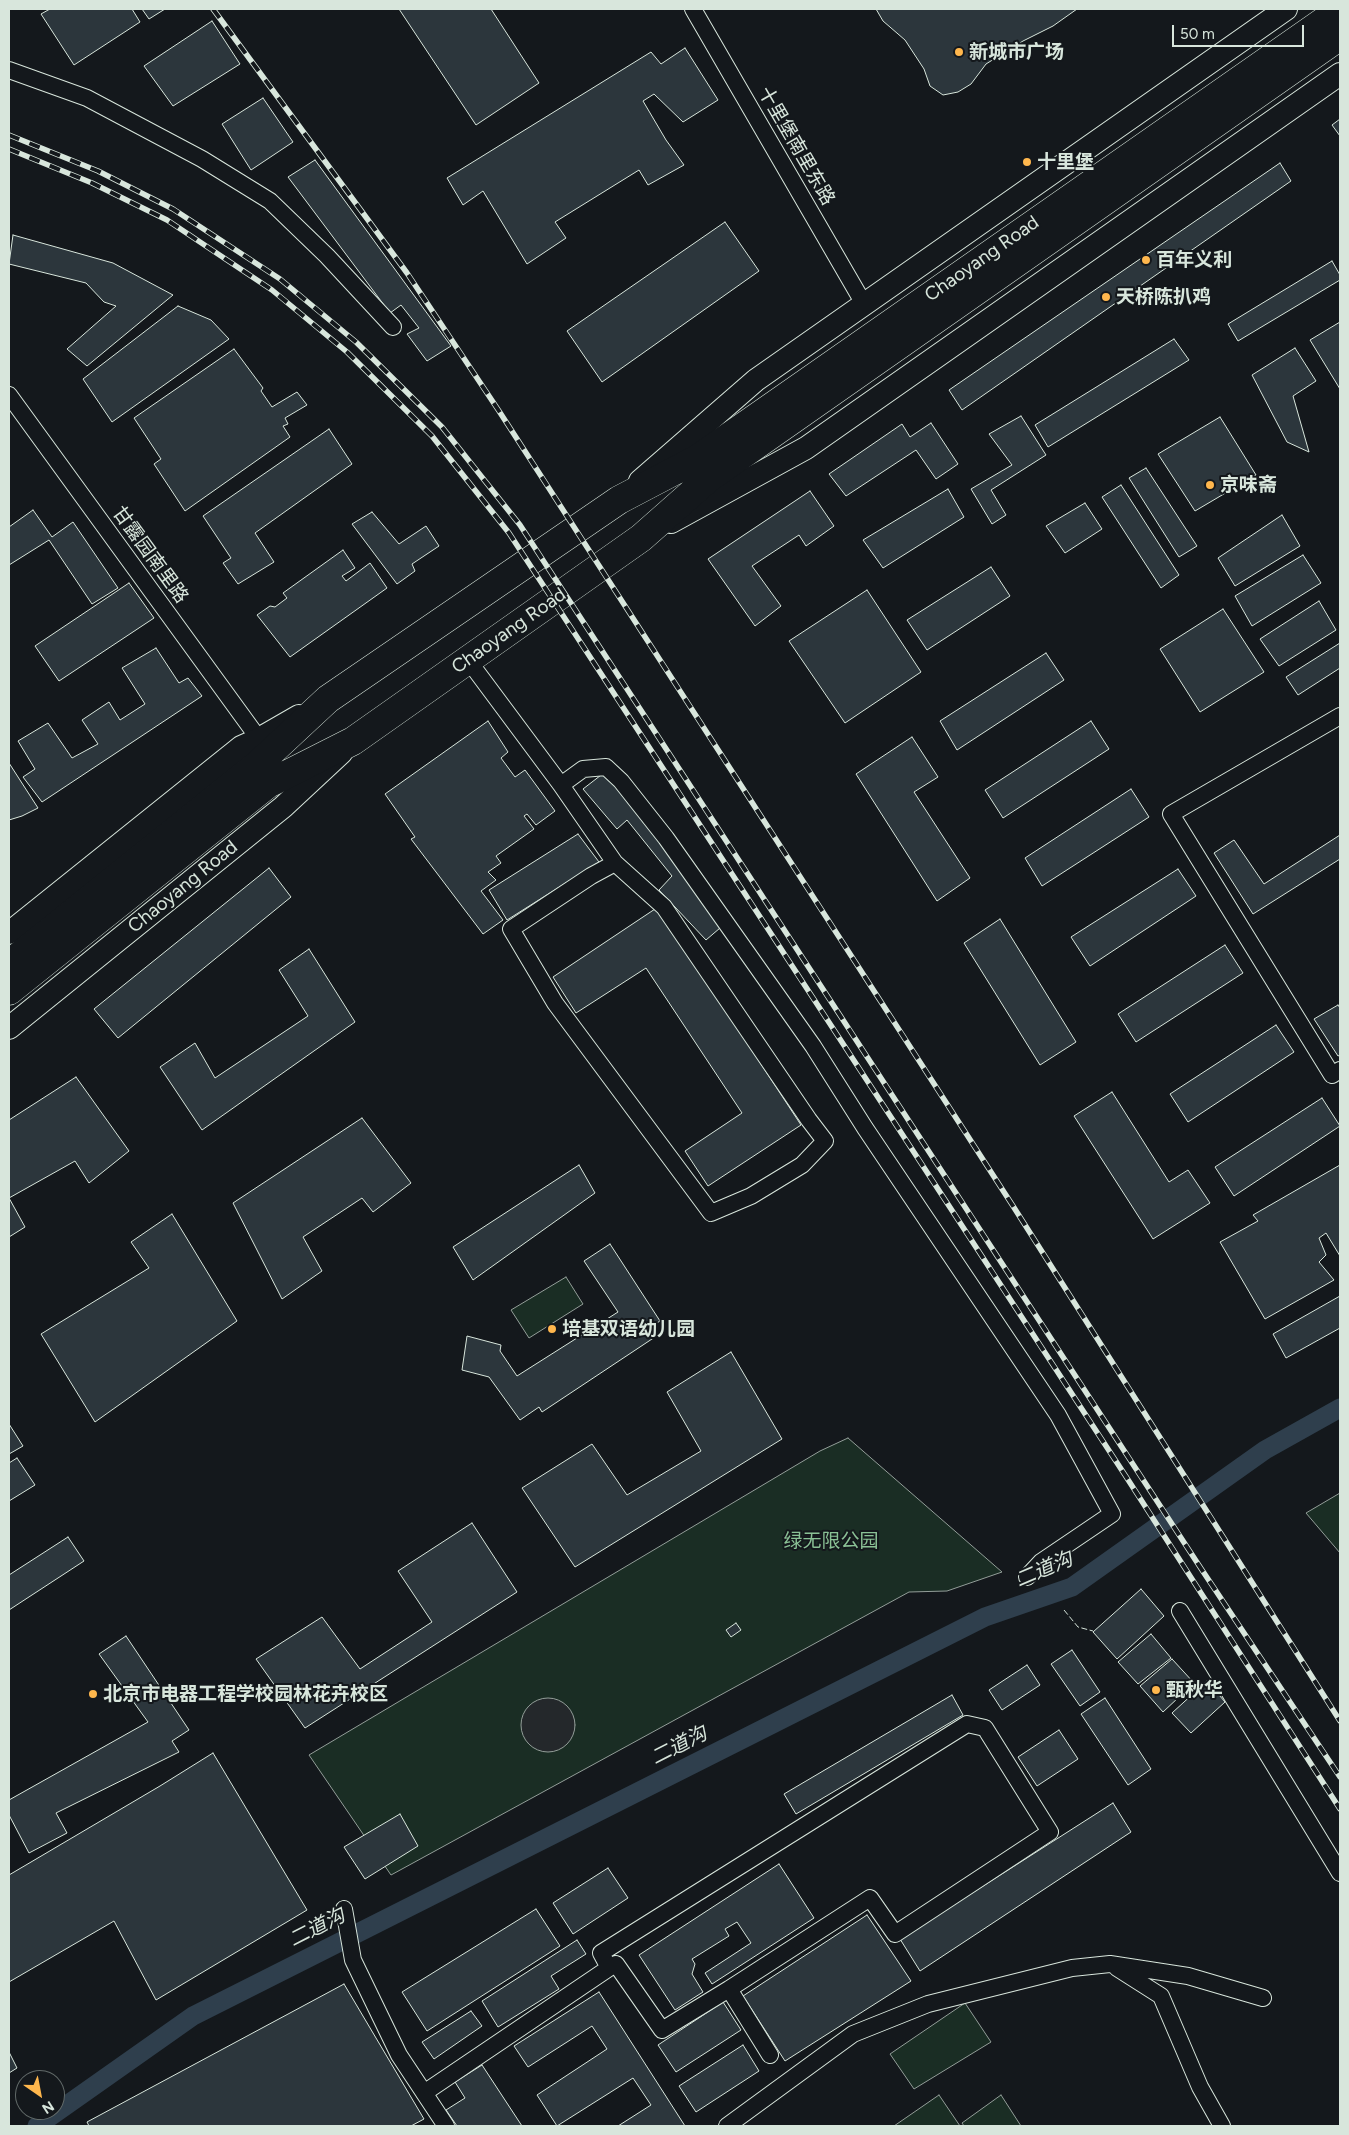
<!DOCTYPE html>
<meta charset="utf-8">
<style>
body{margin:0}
#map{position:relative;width:1349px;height:2135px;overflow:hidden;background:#14181c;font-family:Figtree,sans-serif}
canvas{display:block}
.frame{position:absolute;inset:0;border:10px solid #d8e6dc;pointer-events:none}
.north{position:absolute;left:15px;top:2070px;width:50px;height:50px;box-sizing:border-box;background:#14181c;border:1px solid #626a69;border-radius:50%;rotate:147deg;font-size:14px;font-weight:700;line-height:20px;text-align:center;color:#d8e6dc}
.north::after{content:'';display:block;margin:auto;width:18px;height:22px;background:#ffb74d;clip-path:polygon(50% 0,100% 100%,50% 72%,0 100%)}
.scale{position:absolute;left:1172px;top:25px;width:132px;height:22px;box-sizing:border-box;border:2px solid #d8e6dc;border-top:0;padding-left:6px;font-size:15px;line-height:18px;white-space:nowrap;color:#d8e6dc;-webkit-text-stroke:4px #14181c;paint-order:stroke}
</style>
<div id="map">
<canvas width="1349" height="2135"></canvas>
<div class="frame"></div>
<div class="north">N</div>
<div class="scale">50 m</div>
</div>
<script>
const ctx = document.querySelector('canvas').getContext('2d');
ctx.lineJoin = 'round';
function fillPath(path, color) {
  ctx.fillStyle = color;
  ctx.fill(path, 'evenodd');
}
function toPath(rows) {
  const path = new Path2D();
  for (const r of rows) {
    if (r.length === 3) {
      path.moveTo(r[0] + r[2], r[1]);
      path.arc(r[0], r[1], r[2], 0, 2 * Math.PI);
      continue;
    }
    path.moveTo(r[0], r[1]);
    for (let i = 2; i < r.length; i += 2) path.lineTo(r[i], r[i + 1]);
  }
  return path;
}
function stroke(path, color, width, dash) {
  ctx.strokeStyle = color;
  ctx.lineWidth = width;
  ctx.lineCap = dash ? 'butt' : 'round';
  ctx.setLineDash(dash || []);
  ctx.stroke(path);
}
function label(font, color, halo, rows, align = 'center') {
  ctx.font = font + ' Figtree,"Noto Sans SC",sans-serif';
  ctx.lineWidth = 4;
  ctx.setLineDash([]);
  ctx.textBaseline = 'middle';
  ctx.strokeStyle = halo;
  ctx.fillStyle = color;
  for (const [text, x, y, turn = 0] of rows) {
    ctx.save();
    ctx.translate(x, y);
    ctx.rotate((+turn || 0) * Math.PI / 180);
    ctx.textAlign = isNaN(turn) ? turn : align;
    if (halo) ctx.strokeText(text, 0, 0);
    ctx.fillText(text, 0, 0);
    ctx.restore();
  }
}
const green = toPath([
 [566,1277,583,1304,529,1338,511,1310,566,1277],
 [848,1438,1002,1572,947,1591,909,1592,391,1875,309,1755,820,1451,848,1438],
 [1340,1493,1340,1553,1306,1513,1340,1493],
 [965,2003,991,2042,914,2089,890,2054,965,2003],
 [939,2095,960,2126,894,2126,939,2095],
 [1001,2095,1021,2126,964,2126,962,2123,1001,2095]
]);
fillPath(green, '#1a2d24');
stroke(green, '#939e99', 1);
const parking = toPath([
 [548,1725,27]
]);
fillPath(parking, '#24282b');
stroke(parking, '#939e99', 1);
stroke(toPath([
 [37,2126,193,2016,985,1617,1072,1587,1265,1450,1340,1408]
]), '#2f3f4d', 19);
const building = toPath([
 [50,9,132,9,140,22,74,65,41,14,50,9],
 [142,9,165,9,149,19,142,9],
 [399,9,491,9,539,83,476,125,399,9],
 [876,9,1077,9,1053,26,1023,41,986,64,971,84,958,92,943,95,930,86,924,69,905,40,883,21,876,9],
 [212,21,240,64,173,106,144,66,212,21],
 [685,48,718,100,683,122,654,94,643,101,666,140,684,165,648,185,639,170,555,222,566,238,527,264,483,191,463,205,447,178,651,52,661,64,685,48],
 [263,98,293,142,251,170,222,124,263,98],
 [1340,119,1340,136,1332,125,1340,119],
 [315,160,451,346,427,361,407,334,419,328,401,305,390,313,288,177,315,160],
 [1280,163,1291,181,962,410,949,390,1280,163],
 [725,222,759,271,602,382,567,331,725,222],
 [13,235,113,263,173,295,87,366,67,349,116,306,104,302,86,283,9,264,13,235],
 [1332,261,1340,275,1340,280,1238,341,1228,324,1332,261],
 [178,306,211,320,229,339,112,422,83,379,178,306],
 [1340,322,1340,389,1310,340,1340,322],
 [1174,339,1189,360,1048,447,1035,425,1174,339],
 [1295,348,1316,381,1293,396,1309,452,1287,442,1252,375,1295,348],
 [234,349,263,388,261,391,272,407,297,392,307,405,285,418,288,424,283,426,290,437,185,511,154,464,161,459,134,418,234,349],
 [1021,416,1046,455,991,490,1006,515,992,524,971,489,1012,465,989,434,1021,416],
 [1220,417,1256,475,1195,511,1158,454,1220,417],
 [931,423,958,464,936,479,916,450,846,496,829,474,902,424,910,437,931,423],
 [329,429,352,464,255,533,274,562,238,584,223,563,231,558,203,516,329,429],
 [1146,468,1197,546,1179,557,1129,478,1146,468],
 [1121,485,1179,575,1161,588,1102,497,1121,485],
 [948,489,964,517,883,568,863,540,948,489],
 [810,491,834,526,806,546,799,535,752,566,781,606,755,626,708,559,810,491],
 [1085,503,1102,529,1065,553,1046,526,1085,503],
 [33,510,52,537,73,522,118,588,92,604,49,540,9,565,9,527,33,510],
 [372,512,399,544,426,526,439,546,412,564,415,571,397,584,352,524,372,512],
 [1282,515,1300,546,1235,586,1218,558,1282,515],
 [343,550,355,568,342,576,346,581,370,563,387,588,290,657,257,615,270,606,275,607,287,598,283,593,343,550],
 [1303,555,1321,583,1252,626,1235,596,1303,555],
 [991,567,1010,596,927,650,907,620,991,567],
 [129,583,154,618,59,681,35,646,129,583],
 [867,590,921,672,845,723,789,641,867,590],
 [1319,601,1336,630,1279,666,1260,639,1319,601],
 [1223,609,1264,672,1200,712,1160,649,1223,609],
 [1340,643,1340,668,1298,695,1286,677,1340,643],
 [156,648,179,683,188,678,202,696,42,802,23,777,35,769,18,741,48,723,72,758,98,744,82,720,109,702,120,720,145,704,122,668,156,648],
 [1046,653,1064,680,957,750,940,721,1046,653],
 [488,721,508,752,501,758,515,777,525,770,555,811,536,825,527,814,524,816,534,829,496,856,501,863,488,872,496,880,481,891,503,920,483,934,411,839,415,837,385,794,488,721],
 [1091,721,1109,749,1003,818,985,790,1091,721],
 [912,737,938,777,914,792,970,878,937,901,856,774,912,737],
 [9,763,38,808,22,816,9,820,9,763],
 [605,772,668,851,712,913,720,928,706,940,659,890,672,876,627,820,617,829,583,789,605,772],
 [1131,789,1149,817,1042,886,1025,858,1131,789],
 [578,834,599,862,507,920,489,890,578,834],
 [1340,835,1340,859,1253,914,1214,853,1234,840,1264,884,1340,835],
 [269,868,291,897,118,1038,94,1009,269,868],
 [1178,869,1196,896,1090,966,1071,937,1178,869],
 [658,907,801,1125,708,1186,685,1151,742,1113,646,968,576,1013,553,977,658,907],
 [1000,919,1076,1042,1040,1065,964,943,1000,919],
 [1225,945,1243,973,1136,1042,1118,1014,1225,945],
 [309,949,355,1022,202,1130,160,1067,195,1043,215,1078,308,1016,279,970,309,949],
 [1338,1005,1340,1008,1340,1055,1338,1056,1314,1019,1338,1005],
 [1276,1025,1294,1052,1188,1122,1170,1094,1276,1025],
 [76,1077,129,1151,89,1183,75,1161,9,1198,25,1227,9,1237,9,1120,76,1077],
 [1112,1092,1169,1182,1188,1170,1210,1203,1153,1239,1074,1116,1112,1092],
 [1322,1098,1340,1126,1234,1196,1215,1167,1322,1098],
 [362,1118,411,1183,373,1212,362,1198,303,1237,322,1271,282,1299,233,1203,362,1118],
 [579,1165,595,1193,473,1280,453,1247,579,1165],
 [1340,1165,1340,1256,1326,1233,1319,1238,1326,1255,1319,1262,1334,1280,1265,1319,1220,1242,1258,1221,1253,1215,1340,1165],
 [172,1214,237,1321,95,1422,41,1334,149,1268,131,1242,172,1214],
 [610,1244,660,1321,652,1326,658,1335,542,1412,539,1407,520,1420,489,1377,462,1370,467,1336,501,1345,500,1351,517,1376,618,1312,584,1261,610,1244],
 [1340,1296,1340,1328,1286,1358,1273,1334,1340,1296],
 [731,1352,782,1439,575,1567,522,1488,592,1444,627,1495,701,1451,667,1392,731,1352],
 [9,1424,23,1446,9,1454,9,1424],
 [17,1458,35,1485,9,1501,9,1463,17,1458],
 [472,1523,517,1592,305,1728,256,1659,322,1617,360,1669,432,1622,398,1571,472,1523],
 [68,1537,84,1561,9,1610,9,1575,68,1537],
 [1141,1589,1164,1616,1117,1659,1093,1632,1141,1589],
 [736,1623,741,1630,731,1637,726,1630,736,1623],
 [1151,1634,1171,1658,1138,1684,1118,1662,1151,1634],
 [126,1636,189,1730,172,1741,179,1752,56,1813,67,1833,29,1853,9,1815,9,1800,148,1722,99,1654,126,1636],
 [1072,1650,1100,1692,1080,1706,1051,1664,1072,1650],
 [1172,1659,1194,1683,1163,1712,1140,1686,1172,1659],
 [1027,1665,1040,1685,1002,1710,989,1690,1027,1665],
 [1207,1681,1225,1702,1191,1733,1172,1713,1207,1681],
 [952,1695,963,1715,796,1814,784,1794,952,1695],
 [1105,1698,1151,1769,1128,1785,1081,1714,1105,1698],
 [1059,1730,1078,1759,1037,1786,1018,1757,1059,1730],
 [213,1753,307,1910,156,2000,114,1921,9,1982,9,1875,160,1786,213,1753],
 [1113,1803,1131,1832,920,1971,900,1939,1113,1803],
 [400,1814,418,1846,365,1879,344,1847,400,1814],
 [779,1864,814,1918,712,1984,705,1973,751,1943,737,1922,725,1929,729,1936,692,1959,695,1964,692,1974,703,1992,675,2010,639,1955,779,1864],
 [608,1868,628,1898,573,1934,553,1903,608,1868],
 [536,1909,560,1946,427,2031,402,1992,536,1909],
 [867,1915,911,1981,785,2061,743,1996,867,1915],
 [577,1940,586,1954,551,1976,559,1989,498,2027,482,2001,577,1940],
 [344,1984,424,2119,411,2126,89,2126,87,2122,344,1984],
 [599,1992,685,2126,618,2126,651,2105,633,2078,557,2126,537,2095,607,2049,592,2026,528,2067,514,2046,599,1992],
 [723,2002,741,2030,676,2072,658,2045,723,2002],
 [471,2011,482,2026,434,2059,422,2042,471,2011],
 [743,2045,759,2071,696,2112,679,2086,743,2045],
 [9,2052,17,2068,9,2073,9,2052],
 [482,2065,522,2126,457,2126,446,2110,465,2098,455,2082,482,2065]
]);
fillPath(building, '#2c363c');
stroke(building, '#d8e6dc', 1);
const street = toPath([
 [693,9,864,304],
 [9,70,87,98,202,159,270,201,327,256,393,327],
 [9,395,259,739],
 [468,660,561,785,583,769,606,767,621,781,666,838,813,1046,865,1128,1058,1415,1112,1514,1041,1562,1027,1577],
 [1340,716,1171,814,1332,1075,1340,1070],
 [561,785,615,863,591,876,511,929,555,1003,711,1213,751,1196,802,1165,825,1141,809,1120,664,907,615,863],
 [1180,1611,1340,1873],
 [344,1909,353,1960,399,2055,446,2126],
 [609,1968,616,1964,662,2030,729,1989],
 [1117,1968,1161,1996,1200,2087,1222,2126],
 [424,2093,609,1968,601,1953,967,1724,985,1728,1050,1832,895,1934,870,1898,729,1989,770,2055],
 [727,2126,853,2034,928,2004,1072,1968,1110,1964,1188,1976,1263,1998]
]);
const secondary = toPath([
 [640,481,756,380,1286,9],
 [671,522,806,448,1340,74],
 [9,933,241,747,259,739,299,716],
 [9,1028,283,807,341,753]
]);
const highway = toPath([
 [9,964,256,766,328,699,619,500,697,459,1340,10],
 [9,991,268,784,353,741,641,538,709,478,1340,36]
]);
stroke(street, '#d8e6dc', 18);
stroke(secondary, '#d8e6dc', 24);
stroke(highway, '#d8e6dc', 29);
stroke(street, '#14181c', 16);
stroke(secondary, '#14181c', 22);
stroke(highway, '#14181c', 28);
const rail = toPath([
 [213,9,407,273,499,411,1013,1206,1340,1721],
 [9,135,98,171,173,209,280,279,356,342,442,427,520,525,1202,1570,1340,1777],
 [9,149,92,183,167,220,272,290,347,352,432,436,509,533,1125,1475,1340,1809]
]);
stroke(rail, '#d8e6dc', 5.5);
stroke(rail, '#14181c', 4, [11]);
stroke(toPath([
 [1064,1610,1078,1627,1093,1631]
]), '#d8e6dc', 1, [6, 2.5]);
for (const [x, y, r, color] of [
 [959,52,5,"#ffb74d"],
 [1027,162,5,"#ffb74d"],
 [1146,260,5,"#ffb74d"],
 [1106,297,5,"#ffb74d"],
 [1210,485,5,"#ffb74d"],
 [552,1329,5,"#ffb74d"],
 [1156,1690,5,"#ffb74d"],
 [93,1694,5,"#ffb74d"]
]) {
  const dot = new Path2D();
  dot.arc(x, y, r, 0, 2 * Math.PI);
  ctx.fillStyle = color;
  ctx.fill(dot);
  stroke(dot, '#14181c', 2);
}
label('bold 19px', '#d8e6dc', '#14181c', [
 ["新城市广场",969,52],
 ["十里堡",1037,162],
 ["百年义利",1156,260],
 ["天桥陈扒鸡",1116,297],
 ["京味斋",1220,485],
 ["培基双语幼儿园",562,1329],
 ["甄秋华",1166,1690],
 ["北京市电器工程学校园林花卉校区",103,1694]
], 'left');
label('19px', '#d8e6dc', '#14181c', [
 ["十里堡南里东路",796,146,60],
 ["Chaoyang Road",982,259,-35],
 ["甘露园南里路",150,555,54],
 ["Chaoyang Road",509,631,-35],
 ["Chaoyang Road",183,887,-39]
]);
label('19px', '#8ac095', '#14181c', [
 ["绿无限公园",831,1541]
]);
label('italic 20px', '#d8e6dc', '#14181c', [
 ["二道沟",1044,1570,-23],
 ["二道沟",679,1746,-27],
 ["二道沟",317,1928,-27]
]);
</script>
